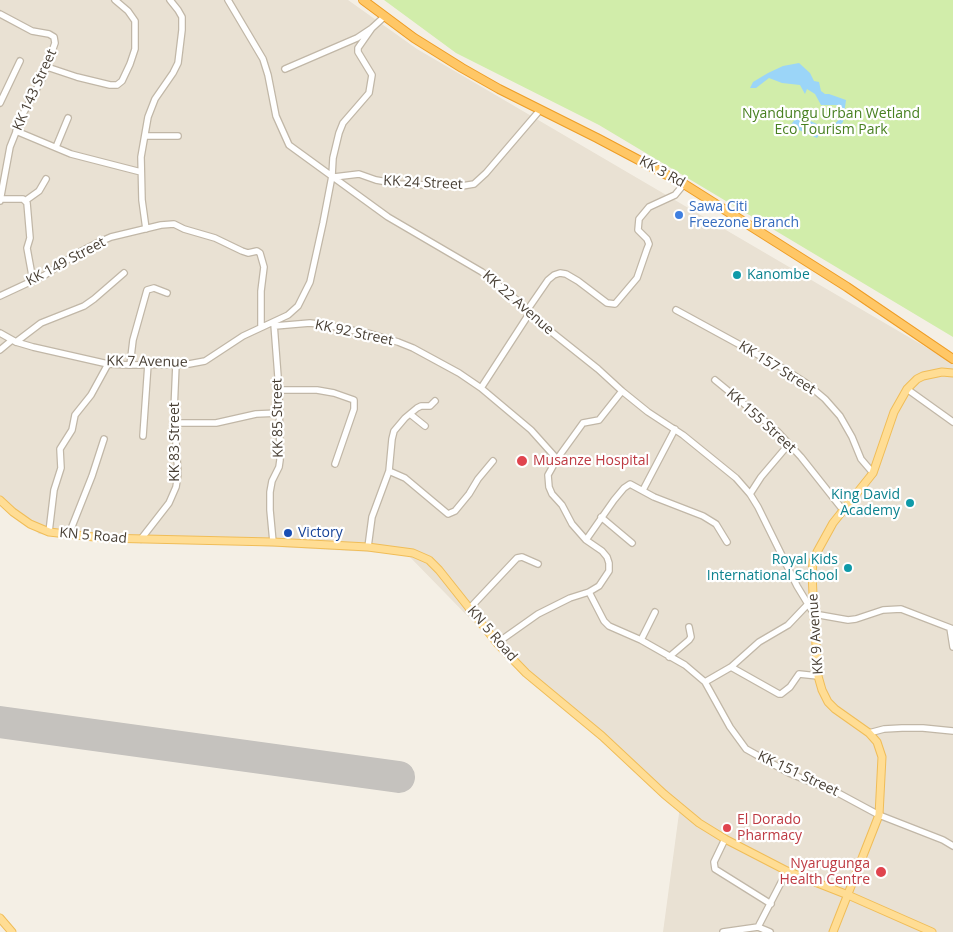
<!DOCTYPE html>
<style>
body{margin:0}
canvas{display:block;background:#f4efe5}
</style>
<canvas width="953" height="932"></canvas>
<script>
const ctx = document.querySelector('canvas').getContext('2d');
ctx.lineJoin = 'round';
function fillPath(path, color) {
  ctx.fillStyle = color;
  ctx.fill(path, 'evenodd');
}
function toPath(rows) {
  const path = new Path2D();
  for (const r of rows) {
    path.moveTo(r[0], r[1]);
    for (let i = 2; i < r.length; i += 2) path.lineTo(r[i], r[i + 1]);
  }
  return path;
}
function stroke(path, color, width, dash) {
  ctx.strokeStyle = color;
  ctx.lineWidth = width;
  ctx.lineCap = dash ? 'butt' : 'round';
  ctx.setLineDash(dash || []);
  ctx.stroke(path);
}
function label(font, color, halo, rows, align = 'center') {
  ctx.font = font + ' "Open Sans",sans-serif';
  ctx.lineWidth = 4.5;
  ctx.setLineDash([]);
  ctx.textBaseline = 'middle';
  ctx.strokeStyle = halo;
  ctx.fillStyle = color;
  for (const [text, x, y, turn = 0] of rows) {
    ctx.save();
    ctx.translate(x, y);
    ctx.rotate((+turn || 0) * Math.PI / 180);
    ctx.textAlign = isNaN(turn) ? turn : align;
    if (halo) ctx.strokeText(text, 0, 0);
    ctx.fillText(text, 0, 0);
    ctx.restore();
  }
}
fillPath(toPath([
 [0,0,348,0,417,49,953,363,953,932,663,932,680,806,526,676,407,554,39,534,0,496]
]), '#e9e1d3');
fillPath(toPath([
 [384,0,953,0,953,337,599,125,456,53]
]), '#d1edaa');
fillPath(toPath([
 [799,63,810,73,814,81,819,82,821,91,825,94,829,94,846,100,843,122,838,127,821,131,817,138,790,126,798,115,825,128,834,125,840,118,840,105,821,105,815,94,807,89,805,94,800,85,782,83,769,78,756,88,750,88,753,82,768,73,783,66]
]), '#9bd5f8');
stroke(toPath([
 [0,722,399,777]
]), '#c5c2be', 32);
const minor = toPath([
 [228,0,263,59,268,75,276,116,289,145,388,217,482,272,528,309,529,314,598,369,622,391,648,412,683,435,736,478,750,494,758,507,797,586,814,614,848,620,856,619,883,610,901,609,953,629],
 [0,14,32,31,49,34,54,37,55,43,43,77,24,112,10,147,0,201],
 [47,67,77,77,110,85,117,85,122,81,130,64,135,49,135,21,128,11,115,0],
 [285,69,357,38,372,28,384,17],
 [0,103,20,61],
 [16,131,71,154,141,172],
 [146,136,178,136],
 [56,147,68,118],
 [334,177,359,174,376,180,399,184,462,186,474,184,486,173,540,110],
 [1,199,23,199,27,203,30,238,27,248,33,281],
 [25,201,39,191,46,179],
 [146,229,142,200,141,157,148,117,155,99,173,73,178,63,182,30,182,17,178,10,170,0],
 [0,296,45,275,76,254,95,244,111,237,161,225,174,224,184,229,215,238,242,251,248,253,257,251,260,253,264,267,261,291,261,327],
 [528,309,548,280,554,275,560,273,566,274,578,281,607,303,615,304,637,278,647,249,649,244,647,239,638,230,639,219,649,207,675,195,684,184],
 [676,310,786,370,806,383,825,399,840,416,852,437,861,459,873,473],
 [275,326,310,323,326,325,371,334,398,342,413,348,459,373,481,388,531,430,557,459,548,475,549,487,552,494,562,505,572,524,586,540,602,551,607,557,609,563,609,571,599,586,589,592,570,598,538,614,497,643],
 [0,333,16,342,33,347,108,364,130,365,189,364,205,361,243,336,288,315,298,306,310,282,323,223,332,176,333,158,339,133,343,123,369,93,372,75,358,52,358,48,372,28],
 [16,342,41,323,84,306,94,299,124,273],
 [0,350,12,340],
 [130,365,133,340,147,290,154,288,167,293],
 [715,380,777,431,801,457,843,510],
 [481,388,529,314],
 [907,389,953,422],
 [279,390,317,390,334,393,354,400,354,409,335,464],
 [410,414,425,426],
 [175,423,216,423,256,414,279,413],
 [143,436,148,364],
 [557,459,583,423,599,420,622,391],
 [389,471,392,439,394,431,405,418,417,408,421,406,430,406,435,401],
 [643,490,675,429],
 [750,494,761,477,789,444],
 [601,517,632,543],
 [49,532,54,490,61,468,60,449,72,430,75,415,91,395,108,364],
 [69,534,92,476,104,439],
 [141,539,169,503,176,487,178,474,174,411,176,364],
 [586,540,614,500,624,488,630,484,654,497,703,516,716,524,727,542],
 [273,542,270,510,270,492,272,481,279,467,280,460,279,390,274,324],
 [368,547,372,517,389,471,405,478,448,514,455,511,469,494,478,479,493,461],
 [589,592,604,621,609,626,641,640,685,665,705,682,730,727,746,749,789,773,840,794,879,815,943,840,953,846],
 [469,609,517,558,522,557,538,564],
 [950,628,953,647],
 [641,640,655,612],
 [669,657,689,640,691,637,689,627],
 [731,667,759,642,788,625,808,604],
 [705,682,731,667,779,694,781,694,790,687,799,674,818,676],
 [869,733,884,729,902,728,923,728,953,731],
 [725,839,714,862,715,869,771,904],
 [758,927,787,871],
 [723,932,758,927,770,932]
]);
const major = toPath([
 [0,500,13,512,30,524,49,532,103,538,273,542,368,547,413,553,429,560,439,570,497,643,526,673,602,736,664,794,699,823,725,839,787,871,848,895,932,932],
 [0,918,12,932],
 [833,932,879,815,882,757,877,742,869,733,835,709,828,702,822,690,818,676,814,614,812,574,813,562,817,552,833,523,873,473,894,412,907,389,917,379,923,376,942,372,953,373]
]);
const highway = toPath([
 [363,0,414,38,462,68,499,89,597,138,684,184,847,287,953,359]
]);
stroke(minor, '#c1b7a7', 8);
stroke(major, '#f0bd58', 9);
stroke(highway, '#ee9d26', 10);
stroke(minor, '#fff', 5.5);
stroke(major, '#ffdd94', 7);
stroke(highway, '#ffc766', 8);
for (const [x, y, r, color] of [
 [679,215,5,"#3f7fe0"],
 [737,275,5,"#0f9aa8"],
 [522,461,6,"#e0444e"],
 [910,503,5,"#0f9aa8"],
 [288,533,5,"#1a4fb4"],
 [848,568,5,"#0f9aa8"],
 [727,828,5,"#e0444e"],
 [881,872,6,"#e0444e"]
]) {
  const dot = new Path2D();
  dot.arc(x, y, r, 0, 2 * Math.PI);
  ctx.fillStyle = color;
  ctx.fill(dot);
  stroke(dot, '#fff', 2);
}
label('14px', '#483f34', '#fff', [
 ["KK 143 Street",35,90,-66],
 ["KK 3 Rd",662,172,29],
 ["KK 24 Street",423,183,3],
 ["KK 149 Street",66,262,-28],
 ["KK 22 Avenue",518,303,41],
 ["KK 92 Street",354,333,12],
 ["KK 7 Avenue",147,362,1],
 ["KK 157 Street",777,368,32],
 ["KK 85 Street",278,418,-91],
 ["KK 155 Street",761,421,42],
 ["KK 83 Street",175,442,-90],
 ["KN 5 Road",93,536,5],
 ["KN 5 Road",492,634,49],
 ["KK 9 Avenue",816,634,-94],
 ["KK 151 Street",798,774,25]
]);
label('14px', '#488021', '#fff', [
 ["Nyandungu Urban Wetland",831,114],
 ["Eco Tourism Park",831,130]
]);
label('14px', '#366cbe', '#fff', [
 ["Sawa Citi",689,207],
 ["Freezone Branch",689,223]
], 'left');
label('14px', '#0d838f', '#fff', [
 ["Kanombe",747,275,"left"],
 ["King David",900,495],
 ["Academy",900,511],
 ["Royal Kids",838,560],
 ["International School",838,576]
], 'right');
label('14px', '#be3a42', '#fff', [
 ["Musanze Hospital",533,461],
 ["El Dorado",737,820],
 ["Pharmacy",737,836],
 ["Nyarugunga",870,864,"right"],
 ["Health Centre",870,880,"right"]
], 'left');
label('14px', '#164399', '#fff', [
 ["Victory",298,533]
], 'left');
</script>
